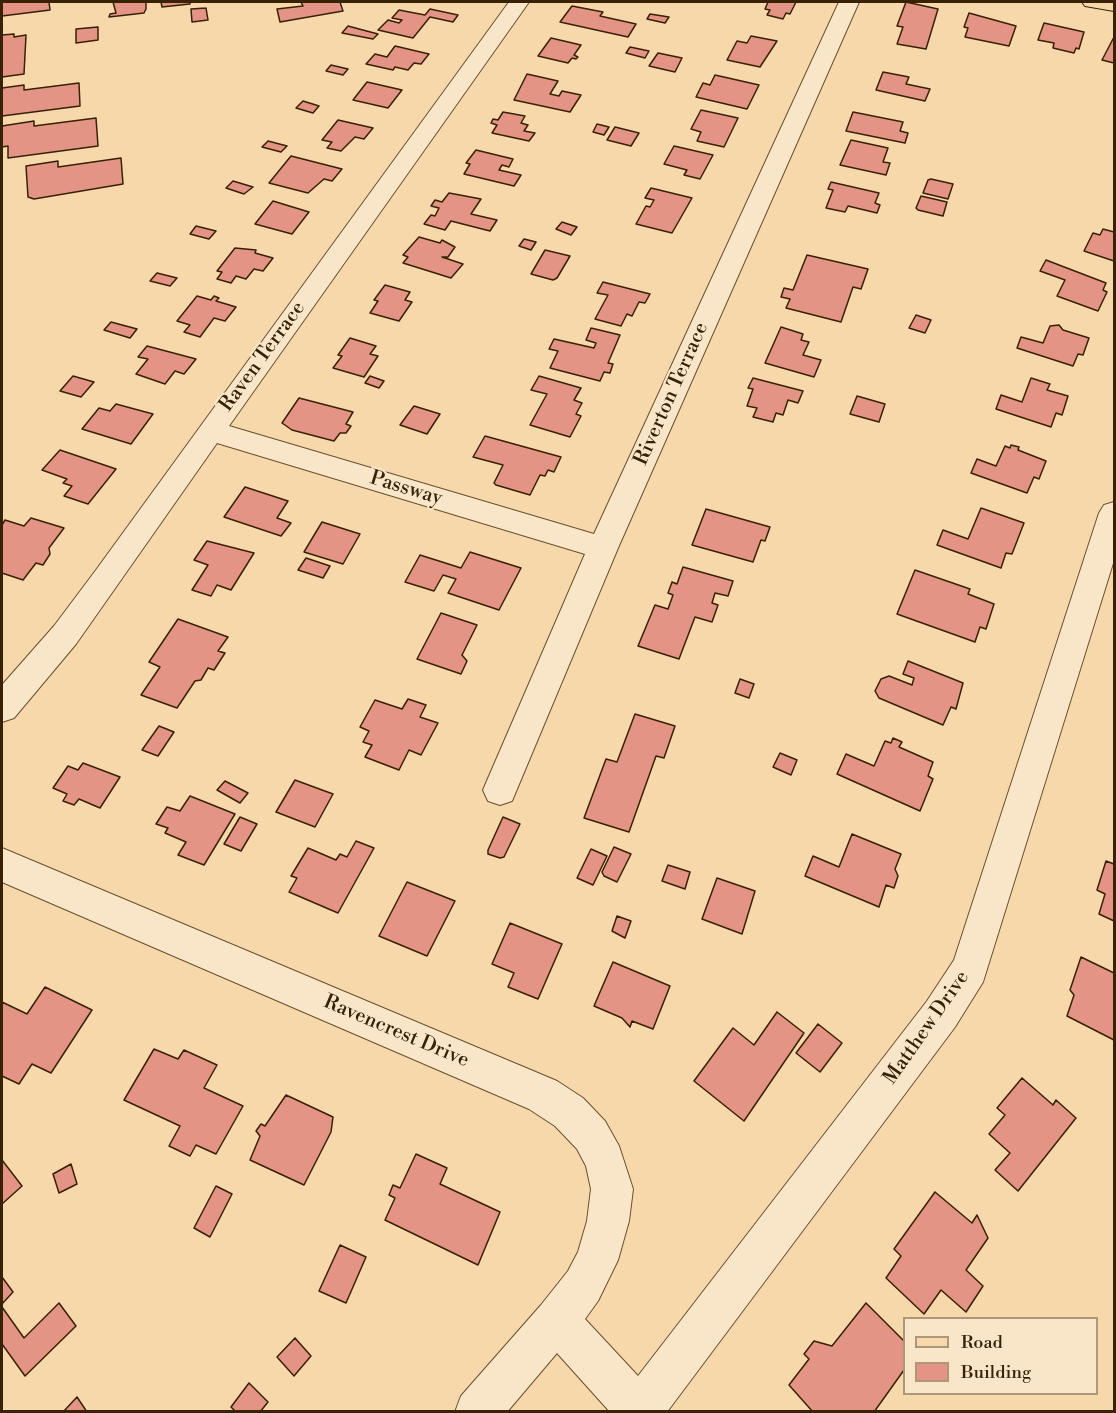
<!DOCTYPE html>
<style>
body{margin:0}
#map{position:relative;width:1116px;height:1413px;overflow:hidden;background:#f6d8aa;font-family:"Libre Bodoni",serif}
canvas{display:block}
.frame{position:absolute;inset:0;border:3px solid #382105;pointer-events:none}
.legend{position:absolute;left:903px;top:1317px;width:195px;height:78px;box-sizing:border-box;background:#f9e6c8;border:2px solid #ac977a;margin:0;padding:8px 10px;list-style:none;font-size:18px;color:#382105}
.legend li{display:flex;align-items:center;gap:12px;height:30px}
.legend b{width:30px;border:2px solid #ac977a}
</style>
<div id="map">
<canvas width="1116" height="1413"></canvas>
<div class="frame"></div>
<ul class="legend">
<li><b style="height:8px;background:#f6d8aa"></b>Road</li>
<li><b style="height:16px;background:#e49484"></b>Building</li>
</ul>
</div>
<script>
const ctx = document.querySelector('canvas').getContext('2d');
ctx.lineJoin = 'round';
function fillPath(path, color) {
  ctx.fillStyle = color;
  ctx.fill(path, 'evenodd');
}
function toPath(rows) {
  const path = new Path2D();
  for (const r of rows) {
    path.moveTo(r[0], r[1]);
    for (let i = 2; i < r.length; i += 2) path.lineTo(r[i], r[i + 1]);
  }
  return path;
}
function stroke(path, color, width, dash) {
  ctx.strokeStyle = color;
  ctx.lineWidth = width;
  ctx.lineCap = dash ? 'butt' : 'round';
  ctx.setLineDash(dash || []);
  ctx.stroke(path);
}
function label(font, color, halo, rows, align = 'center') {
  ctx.font = font + ' "Libre Bodoni",serif';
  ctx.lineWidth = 4.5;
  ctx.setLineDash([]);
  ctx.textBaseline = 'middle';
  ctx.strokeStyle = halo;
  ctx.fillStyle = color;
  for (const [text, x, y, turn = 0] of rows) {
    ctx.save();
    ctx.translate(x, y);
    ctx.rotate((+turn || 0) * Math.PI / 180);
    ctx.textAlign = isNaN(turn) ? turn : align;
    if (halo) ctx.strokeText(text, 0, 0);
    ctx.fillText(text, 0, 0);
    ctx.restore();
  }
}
const building = toPath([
 [2,2,49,2,50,10,2,16,2,2],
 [113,2,146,2,146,9,144,13,109,17,110,14,116,13,113,2],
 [161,2,190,2,190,4,162,7,161,2],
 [301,2,340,2,343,11,280,22,277,9,303,6,301,2],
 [765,2,796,2,790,14,786,13,783,19,767,15,770,10,765,9,768,2,765,2],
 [906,2,938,9,926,49,897,44,903,27,897,26,906,2],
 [572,6,603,12,600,16,636,24,628,37,560,22,572,6],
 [206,8,208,20,192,22,191,9,206,8],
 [430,9,458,15,453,22,430,17,413,38,378,30,388,20,399,23,402,20,392,18,399,10,425,15,430,9],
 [969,13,1016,26,1009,46,965,37,968,28,964,27,969,13],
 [650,14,669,17,665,23,647,19,650,14],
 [1044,23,1084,32,1079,49,1076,48,1074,53,1053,48,1054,43,1038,40,1044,23],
 [348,26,359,29,378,34,373,39,342,33,348,26],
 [98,27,98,40,76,43,76,29,98,27],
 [14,34,14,37,26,35,24,74,2,77,2,35,14,34],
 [751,36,777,41,760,67,727,60,737,41,747,43,751,36],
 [1114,37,1114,63,1102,60,1114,37],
 [551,38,581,45,574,55,578,57,576,59,572,58,568,63,538,56,551,38],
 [395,46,429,54,421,64,414,63,408,70,395,67,393,70,366,64,375,54,387,57,395,46],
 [630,47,649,51,645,58,626,53,630,47],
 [658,53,682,58,675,72,649,66,658,53],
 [331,65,348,69,343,75,326,71,331,65],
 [883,72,909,77,906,84,930,89,925,101,876,90,883,72],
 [527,74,558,81,550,94,559,96,562,91,581,95,570,112,514,100,527,74],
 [715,75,759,85,747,109,696,97,703,83,710,85,715,75],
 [367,82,402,90,388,108,353,100,367,82],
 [79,83,80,106,2,116,2,88,24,85,24,90,79,83],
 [303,101,319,106,313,113,296,108,303,101],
 [701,110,738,118,724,147,697,141,701,132,691,129,701,110],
 [503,112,525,116,521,123,528,125,524,131,535,133,529,141,492,133,497,125,491,123,493,119,498,120,503,112],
 [853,112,903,122,900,131,908,133,905,143,846,131,853,112],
 [96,118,98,146,8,158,8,146,2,147,2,126,34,121,34,126,96,118],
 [338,120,373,128,364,139,355,137,341,151,327,148,332,142,322,140,338,120],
 [597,124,609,127,604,135,593,132,597,124],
 [615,127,639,133,631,146,607,140,615,127],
 [851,140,888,148,883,162,890,163,886,175,840,165,851,140],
 [268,141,287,146,281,152,262,147,268,141],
 [674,146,713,155,700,179,684,175,687,170,664,164,674,146],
 [476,150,513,159,509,167,502,165,499,170,521,175,514,186,464,174,470,164,466,163,476,150],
 [291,156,342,169,332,181,324,179,308,193,269,183,291,156],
 [121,158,123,184,34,199,28,197,26,166,58,161,58,167,121,158],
 [931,179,953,184,948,199,923,193,928,180,931,179],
 [233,181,253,187,244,194,226,188,233,181],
 [831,182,879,193,875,203,880,205,877,213,848,206,845,212,826,208,833,190,828,189,831,182],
 [651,188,692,198,672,233,636,224,646,206,650,207,654,200,645,198,651,188],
 [449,193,481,199,471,214,497,220,490,231,451,221,445,230,424,224,431,215,435,216,439,208,431,206,435,200,442,202,449,193],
 [921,196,947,202,943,216,918,210,916,208,921,196],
 [273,201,309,212,292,234,255,224,273,201],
 [562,222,577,227,571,235,556,229,562,222],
 [196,226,216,231,209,239,190,234,196,226],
 [1103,229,1114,232,1114,261,1084,251,1093,233,1100,235,1103,229],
 [419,237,440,243,442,240,455,247,448,257,442,257,463,264,451,278,403,263,408,257,403,255,419,237],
 [524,239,536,242,531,250,519,246,524,239],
 [235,248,256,250,255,253,273,258,263,271,254,269,246,279,236,276,231,283,217,279,222,272,217,271,235,248],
 [545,250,570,256,557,278,553,280,531,274,545,250],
 [807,255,868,269,861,289,853,287,841,322,786,308,790,299,781,297,784,288,793,290,807,255],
 [1046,260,1106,283,1103,290,1107,292,1098,311,1057,296,1065,280,1040,271,1046,260],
 [157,273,177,278,170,286,150,281,157,273],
 [603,282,650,294,645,303,639,302,632,316,627,314,621,326,595,319,608,295,597,293,603,282],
 [385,285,410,292,405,300,412,302,399,321,370,313,378,301,374,300,385,285],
 [197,296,211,300,214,296,219,298,216,301,236,307,225,321,214,318,200,337,184,332,190,325,177,321,197,296],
 [916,315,931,320,925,333,909,328,916,315],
 [111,322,137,329,130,338,104,330,111,322],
 [1059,325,1063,330,1089,338,1083,355,1078,354,1073,366,1017,348,1021,337,1043,343,1050,326,1059,325],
 [781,327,803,334,801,340,809,342,803,355,821,360,814,377,765,363,781,327],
 [591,328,620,335,608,363,613,364,610,373,604,372,600,381,550,368,558,351,549,349,554,339,594,348,596,343,586,340,591,328],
 [350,338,376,346,370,354,378,356,364,377,333,368,342,356,338,355,350,338],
 [147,346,196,359,184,374,175,371,165,384,136,374,148,359,138,357,147,346],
 [73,376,94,382,81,397,60,391,73,376],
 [370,376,384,381,379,388,365,383,370,376],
 [539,376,581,388,574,400,582,403,576,414,581,416,570,437,530,425,547,394,531,390,539,376],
 [753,378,803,391,798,403,788,400,783,415,776,413,773,422,753,417,757,408,747,406,753,389,748,388,753,378],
 [1031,378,1050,384,1047,390,1068,396,1062,415,1056,413,1051,427,996,409,1001,395,1022,402,1031,378],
 [857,396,885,404,879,422,850,414,857,396],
 [299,398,353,412,346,424,351,426,346,433,340,433,334,441,292,430,282,423,299,398],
 [116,404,153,414,131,444,82,429,99,408,110,411,116,404],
 [414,406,440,414,427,434,400,425,414,406],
 [485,436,561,457,554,472,548,470,545,476,540,475,530,495,496,485,494,483,503,465,473,457,485,436],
 [1011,445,1019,447,1018,450,1046,461,1039,479,1034,477,1027,493,971,473,977,459,996,466,1005,446,1010,448,1011,445],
 [60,450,116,469,88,504,64,496,72,486,63,483,67,479,42,470,60,450],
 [245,487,288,501,277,518,291,523,281,536,224,517,245,487],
 [981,508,1024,523,1012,554,1006,553,1001,568,937,545,943,530,968,539,981,508],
 [706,509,770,527,765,541,761,540,753,562,692,545,706,509],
 [31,518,64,528,49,548,50,554,43,565,36,563,23,580,2,573,2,525,5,520,24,526,31,518],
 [322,522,360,534,343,564,304,552,322,522],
 [207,541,254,553,231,590,217,585,211,596,192,590,208,565,194,560,207,541],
 [470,552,521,568,499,610,448,593,456,579,443,575,434,591,405,582,420,555,461,568,470,552],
 [306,558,330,566,323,578,298,570,306,558],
 [683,567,733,581,728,596,715,593,712,603,718,605,712,622,695,617,679,659,638,646,655,605,668,609,673,595,668,593,672,582,677,584,683,567],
 [915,570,970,589,968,594,994,604,986,629,980,627,975,642,897,614,915,570],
 [441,613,477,625,462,655,467,661,461,674,417,659,441,613],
 [178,619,228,637,218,651,225,653,214,670,208,668,201,680,195,681,177,708,141,695,160,667,149,662,178,619],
 [908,661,963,683,956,709,951,707,943,725,879,698,875,691,881,679,889,676,912,685,914,678,903,674,908,661],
 [740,679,754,684,749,698,735,693,740,679],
 [408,699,426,705,420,717,438,723,421,755,409,750,399,770,365,757,372,745,363,742,369,731,360,727,375,700,402,709,408,699],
 [635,714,675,726,664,758,656,756,629,832,584,818,606,759,617,762,635,714],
 [159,726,174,732,158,756,142,750,159,726],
 [893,738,902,742,899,747,933,762,928,776,933,779,920,811,837,774,846,754,874,766,885,741,891,743,893,738],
 [780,753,797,760,791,775,773,767,780,753],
 [83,763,120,777,100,808,79,799,74,805,63,801,67,794,53,788,68,766,78,770,83,763],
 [295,780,333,794,315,827,276,812,295,780],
 [225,781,248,793,240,803,217,790,225,781],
 [190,796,235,814,204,865,178,855,186,842,165,833,168,828,156,824,167,807,180,811,190,796],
 [240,817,257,824,241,851,224,844,240,817],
 [503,817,520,824,504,857,500,858,488,854,488,850,503,817],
 [852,834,901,854,895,869,898,876,894,888,886,885,879,907,805,876,813,856,839,867,852,834],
 [356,841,374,848,338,913,289,892,297,878,291,876,308,848,336,860,340,854,347,857,356,841],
 [614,847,631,854,617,882,604,876,602,872,614,847],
 [591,849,607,856,593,885,577,878,591,849],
 [1106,861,1114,864,1114,921,1099,914,1105,894,1097,890,1106,861],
 [668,865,690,872,685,889,662,881,668,865],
 [717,878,755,891,742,934,702,919,717,878],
 [407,882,455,901,427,956,379,936,407,882],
 [617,916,631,921,625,938,612,931,617,916],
 [510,923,562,944,538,999,508,987,514,973,492,964,510,923],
 [1081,957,1114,973,1114,1040,1067,1016,1074,995,1070,990,1081,957],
 [613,962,670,986,653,1029,632,1021,630,1027,622,1018,594,1006,613,962],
 [45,987,92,1010,51,1073,32,1064,19,1084,2,1076,2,1002,27,1014,45,987],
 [777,1012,804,1033,744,1121,694,1081,733,1028,754,1045,777,1012],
 [818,1024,842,1043,820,1072,796,1053,818,1024],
 [154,1049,178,1059,184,1050,217,1065,204,1088,243,1106,216,1154,196,1145,190,1156,169,1146,180,1126,124,1100,154,1049],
 [1022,1078,1053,1105,1056,1100,1076,1118,1018,1191,995,1170,1010,1153,989,1134,1005,1115,997,1108,1022,1078],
 [286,1095,333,1117,331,1132,304,1185,250,1160,260,1136,256,1131,261,1124,265,1126,286,1095],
 [416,1154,447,1168,440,1184,500,1212,478,1265,385,1220,395,1198,389,1195,393,1185,400,1188,416,1154],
 [2,1160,22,1186,2,1204,2,1160],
 [71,1164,77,1184,59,1193,53,1174,71,1164],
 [216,1186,232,1194,210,1237,194,1228,216,1186],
 [935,1192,972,1223,977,1215,988,1238,966,1270,983,1286,966,1312,941,1290,924,1314,886,1278,901,1256,894,1249,935,1192],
 [340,1245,366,1257,346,1303,319,1291,340,1245],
 [2,1277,13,1292,2,1304,2,1277],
 [59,1303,76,1326,25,1376,2,1344,2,1307,24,1338,59,1303],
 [866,1303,904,1341,904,1370,874,1412,813,1412,789,1385,809,1359,804,1354,814,1341,832,1346,866,1303],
 [295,1338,311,1356,294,1376,277,1357,295,1338],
 [249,1383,268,1402,260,1412,236,1412,231,1407,249,1383],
 [77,1397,87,1412,63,1412,77,1397]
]);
fillPath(building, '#e49484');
stroke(building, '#382105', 1.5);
const minor = toPath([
 [509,2,529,2,229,426,594,534,839,2,859,2,618,548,512,801,500,805,488,801,483,790,585,554,217,443,76,644,14,718,2,722,2,685,54,626,96,570,509,2],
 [1114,502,1114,560,983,982,955,1027,667,1412,610,1412,557,1353,507,1412,455,1412,461,1396,541,1305,568,1271,578,1252,587,1221,591,1189,586,1166,577,1149,555,1126,529,1109,2,882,2,848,557,1081,583,1098,605,1121,619,1146,633,1189,629,1221,618,1260,598,1301,585,1319,638,1376,927,1001,954,960,1099,513,1104,505,1114,502]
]);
const major = toPath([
 [1082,2,1114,2,1114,11,1085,6,1082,2]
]);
stroke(minor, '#684f2e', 2);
stroke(major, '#382105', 2);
fillPath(minor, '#f9e6c8');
fillPath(major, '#f6d8aa');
label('20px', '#382105', '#f9e6c8', [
 ["Raven Terrace",263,357,-54],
 ["Riverton Terrace",672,394,-66],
 ["Passway",406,489,17],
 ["Matthew Drive",927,1028,-55],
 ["Ravencrest Drive",396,1032,23]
]);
</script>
